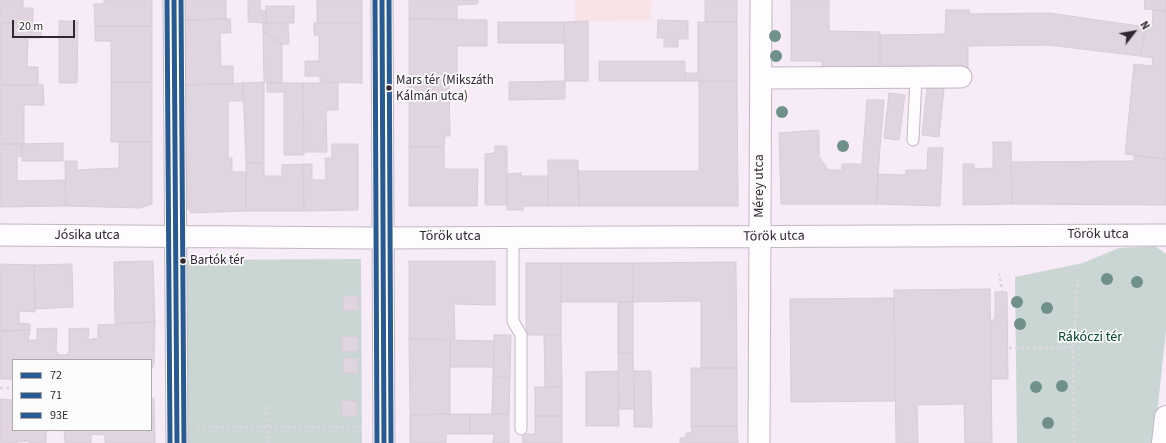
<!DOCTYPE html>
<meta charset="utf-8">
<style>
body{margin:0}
#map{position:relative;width:1166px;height:443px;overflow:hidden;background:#f7ebf8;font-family:"Source Sans 3",sans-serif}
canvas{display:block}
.legend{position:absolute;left:12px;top:359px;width:140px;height:72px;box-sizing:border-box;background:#fcfcfc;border:1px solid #aba7ab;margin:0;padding:5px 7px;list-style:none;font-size:12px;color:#312732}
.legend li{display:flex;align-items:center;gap:8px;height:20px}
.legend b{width:20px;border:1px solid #aba7ab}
.north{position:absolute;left:1114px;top:12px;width:40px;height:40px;-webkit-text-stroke:3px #fcfcfc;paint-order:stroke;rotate:59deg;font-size:11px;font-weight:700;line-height:16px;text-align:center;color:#312732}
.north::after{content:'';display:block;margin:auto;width:14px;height:18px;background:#312732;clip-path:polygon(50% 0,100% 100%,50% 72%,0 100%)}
.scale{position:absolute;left:12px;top:20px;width:63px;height:18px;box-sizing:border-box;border:2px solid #312732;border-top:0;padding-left:5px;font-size:12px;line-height:14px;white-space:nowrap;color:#312732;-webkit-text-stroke:3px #fcfcfc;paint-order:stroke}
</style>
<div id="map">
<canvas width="1166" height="443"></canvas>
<ul class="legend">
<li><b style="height:5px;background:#275b91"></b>72</li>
<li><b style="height:5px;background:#275b91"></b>71</li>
<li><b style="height:5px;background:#275b91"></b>93E</li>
</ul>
<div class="north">N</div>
<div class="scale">20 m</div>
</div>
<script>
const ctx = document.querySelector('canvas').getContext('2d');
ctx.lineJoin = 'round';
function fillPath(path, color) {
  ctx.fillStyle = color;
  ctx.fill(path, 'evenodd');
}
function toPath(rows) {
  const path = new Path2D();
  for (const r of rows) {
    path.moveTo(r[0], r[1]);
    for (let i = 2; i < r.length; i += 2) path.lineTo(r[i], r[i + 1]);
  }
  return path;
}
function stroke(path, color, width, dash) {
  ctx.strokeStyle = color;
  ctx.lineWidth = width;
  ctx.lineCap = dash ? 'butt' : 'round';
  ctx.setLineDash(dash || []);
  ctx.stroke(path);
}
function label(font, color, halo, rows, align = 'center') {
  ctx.font = font + ' "Source Sans 3",sans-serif';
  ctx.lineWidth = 3.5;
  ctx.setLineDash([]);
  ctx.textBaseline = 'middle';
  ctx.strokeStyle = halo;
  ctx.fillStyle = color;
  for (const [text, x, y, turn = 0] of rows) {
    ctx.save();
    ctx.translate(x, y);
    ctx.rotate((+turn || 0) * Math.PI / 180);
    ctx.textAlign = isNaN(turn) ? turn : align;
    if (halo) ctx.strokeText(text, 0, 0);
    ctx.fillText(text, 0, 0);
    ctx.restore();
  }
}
fillPath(toPath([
 [575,0,652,0,651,20,575,22]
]), '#f8e4e6');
fillPath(toPath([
 [1155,246,1166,254,1166,330,1154,443,1017,443,1015,277,1083,263,1119,248],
 [361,259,362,443,188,443,186,260]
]), '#cad6d3');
const building = toPath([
 [0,0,23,0,23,8,33,8,33,23,0,23,0,0],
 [104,0,152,0,152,26,95,26,94,4,104,4,104,0],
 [182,0,226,0,226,19,182,20,182,0],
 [248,0,260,0,260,10,266,11,266,23,248,22,248,0],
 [317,0,362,0,362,23,317,23,317,0],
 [409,0,478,0,478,4,457,5,457,19,409,19,409,0],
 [705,0,737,0,737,22,705,22,705,0],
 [791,0,829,0,829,31,880,32,880,70,822,70,822,61,791,61,791,0],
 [1145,0,1166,0,1166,11,1144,9,1145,0],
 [266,6,294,6,294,23,266,23,266,6],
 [946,10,969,10,970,14,1049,13,1146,27,1140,56,1048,45,968,46,968,68,880,70,880,35,945,34,946,10],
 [1153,10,1166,11,1166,159,1125,154,1134,64,1152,66,1153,58,1140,56,1146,27,1152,28,1153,10],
 [230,19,231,33,220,33,221,66,233,66,233,84,184,85,182,20,230,19],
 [409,19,487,20,487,46,457,46,457,80,409,80,409,19],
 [658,20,688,21,688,39,678,39,678,47,664,47,664,38,657,38,658,20],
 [59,21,78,21,77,83,59,83,59,21],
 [588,21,588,81,565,81,564,22,588,21],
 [498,22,564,22,564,43,498,43,498,22],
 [698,22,737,22,737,81,685,81,685,73,698,73,698,22],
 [0,23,41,24,41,38,28,38,27,67,38,67,38,85,0,85,0,23],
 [263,23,288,23,289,44,282,44,263,31,263,23],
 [314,23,362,23,362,83,320,82,320,76,305,76,305,61,319,61,319,35,314,35,314,23],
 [95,26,152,26,152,82,111,82,111,41,95,41,95,26],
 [263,31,282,44,282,83,264,82,263,31],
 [599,61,685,61,685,81,599,81,599,61],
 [409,80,449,80,450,136,445,136,444,147,409,147,409,80],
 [565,81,565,99,509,100,509,82,565,81],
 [699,81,737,81,738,206,579,206,578,171,699,171,699,81],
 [111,82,152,82,152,142,111,142,111,82],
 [264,82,264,163,246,163,243,83,264,82],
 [243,83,243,101,228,101,228,158,232,158,232,172,246,172,246,211,191,213,185,205,184,85,243,83],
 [267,83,303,83,304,155,284,155,284,92,267,92,267,83],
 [303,83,338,83,338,110,326,110,327,152,303,152,303,83],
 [0,85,43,85,44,105,24,105,24,144,0,144,0,85],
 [927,87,944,89,939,137,922,135,927,87],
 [889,93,905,95,899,140,884,138,889,93],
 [867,100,884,100,878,174,877,204,781,204,779,133,819,130,819,156,828,170,842,170,842,164,862,164,867,100],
 [119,142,152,142,152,204,141,208,66,206,65,161,77,161,77,170,119,168,119,142],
 [993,142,1011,142,1012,204,963,205,963,164,974,164,974,169,993,168,993,142],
 [63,143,63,161,22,161,22,144,63,143],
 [0,144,22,144,22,156,17,157,17,181,65,180,66,206,0,207,0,144],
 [332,144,358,144,358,210,304,211,303,164,312,164,312,180,326,180,325,158,332,158,332,144],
 [495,146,507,146,507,205,485,205,485,154,495,153,495,146],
 [409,147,444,147,444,169,478,169,477,206,409,206,409,147],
 [928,148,943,148,940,206,877,204,878,174,906,175,906,170,927,170,928,148],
 [1134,156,1166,159,1166,205,1012,204,1011,162,1134,161,1134,156],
 [548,160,578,160,579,206,548,206,548,160],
 [246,163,264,163,264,176,282,176,282,165,303,164,304,211,246,211,246,163],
 [521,173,521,176,548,176,548,206,523,206,523,210,507,210,507,174,521,173],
 [153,261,155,322,115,323,114,262,153,261],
 [409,261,495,261,495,305,454,304,455,339,409,339,409,261],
 [736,262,737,368,701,368,701,301,633,302,633,263,736,262],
 [526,263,561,263,561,335,526,335,526,263],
 [561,263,633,263,633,302,561,302,561,263],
 [0,264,34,265,35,312,19,311,19,323,30,324,30,330,0,331,0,264],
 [72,264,73,307,35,309,34,265,72,264],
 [990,289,992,443,965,443,964,404,917,405,918,443,896,443,894,290,990,289],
 [995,292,1007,292,1008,379,991,379,991,320,995,320,995,292],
 [343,296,358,296,359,310,343,311,343,296],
 [894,298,895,401,791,402,790,299,894,298],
 [618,302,633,302,633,353,618,353,618,302],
 [155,322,154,365,151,370,151,360,13,360,13,379,0,379,0,331,30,330,28,340,37,340,37,329,57,328,56,351,60,355,66,355,69,352,69,329,89,328,88,340,98,338,98,325,155,322],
 [494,335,511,335,510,378,493,377,494,335],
 [544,335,561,335,562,387,545,387,544,335],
 [342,337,358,337,358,351,342,351,342,337],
 [409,339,450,340,450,414,410,415,409,339],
 [450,340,494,341,494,367,450,367,450,340],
 [618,353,633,353,634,409,619,409,618,353],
 [343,358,358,358,358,373,343,373,343,358],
 [691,368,737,368,737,426,691,426,691,368],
 [618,371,619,426,586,426,586,372,618,371],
 [634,371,651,371,652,427,634,427,634,371],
 [493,377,510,378,509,414,492,414,493,377],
 [535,387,562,387,562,416,535,416,535,387],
 [151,397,154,399,155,443,105,443,105,435,91,434,91,443,65,443,64,431,62,430,151,430,151,397],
 [0,399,13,400,13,430,47,430,46,433,46,443,29,443,29,441,17,442,17,443,0,443,0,399],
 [341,401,357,401,357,416,342,416,341,401],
 [470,414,509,414,509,443,493,443,494,434,470,434,470,414],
 [470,414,470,434,446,434,446,443,410,443,410,415,470,414],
 [535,416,562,416,562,443,523,443,522,434,535,434,535,416],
 [691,426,737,426,738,443,680,443,680,438,686,438,686,433,692,433,691,426]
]);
fillPath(building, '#dfd4df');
stroke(building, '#d7ccd7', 1);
const service = toPath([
 [913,140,916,78],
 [513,237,513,321,521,335,521,429]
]);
const minor = toPath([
 [174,0,177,443],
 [382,0,384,443],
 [761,78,961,77],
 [0,235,371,238,1166,235],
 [759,443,761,0]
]);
const tertiary = toPath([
 [1163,443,1166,417]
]);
stroke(service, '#c2b7c2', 13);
stroke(minor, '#c2b7c2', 23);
stroke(tertiary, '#c2b7c2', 24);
stroke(toPath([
 [991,338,1003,338],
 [1003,348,1073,347],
 [991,364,1004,364,1002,290,999,273],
 [0,388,13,388],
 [266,406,268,443],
 [197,427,362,427],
 [1074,443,1073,347,1078,276]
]), '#dcd7dc', 2.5, [3, 3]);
stroke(service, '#fefcfe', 11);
stroke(minor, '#fefcfe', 21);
stroke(tertiary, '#fefcfe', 22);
stroke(toPath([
 [174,0,177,443],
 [382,0,384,443]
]), '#275b91', 5);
stroke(toPath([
 [167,0,170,443],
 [375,0,377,443]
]), '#275b91', 5);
stroke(toPath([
 [181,0,184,443],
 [389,0,391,443]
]), '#275b91', 5);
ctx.fillStyle = '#6f9189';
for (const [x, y] of [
 [775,36],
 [776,56],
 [782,112],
 [843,146],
 [1107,279],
 [1137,282],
 [1017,302],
 [1047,308],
 [1020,324],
 [1062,386],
 [1036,387],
 [1048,423]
]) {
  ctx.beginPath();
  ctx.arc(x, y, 6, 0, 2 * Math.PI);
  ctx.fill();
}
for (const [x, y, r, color] of [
 [389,88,3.5,"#312732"],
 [183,261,3.5,"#312732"]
]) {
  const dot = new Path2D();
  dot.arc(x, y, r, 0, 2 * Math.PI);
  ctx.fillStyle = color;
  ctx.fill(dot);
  stroke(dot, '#fcfcfc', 1.5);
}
label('13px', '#312732', '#fcfcfc', [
 ["Mars tér (Mikszáth",396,81],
 ["Kálmán utca)",396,97],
 ["Bartók tér",190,261]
], 'left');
label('14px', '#312732', '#fcfcfc', [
 ["Mérey utca",760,186,-90],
 ["Török utca",1098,235],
 ["Jósika utca",87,236],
 ["Török utca",450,237],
 ["Török utca",774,237,-1]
]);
label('14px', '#00472f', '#fcfcfc', [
 ["Rákóczi tér",1090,338]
]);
</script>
